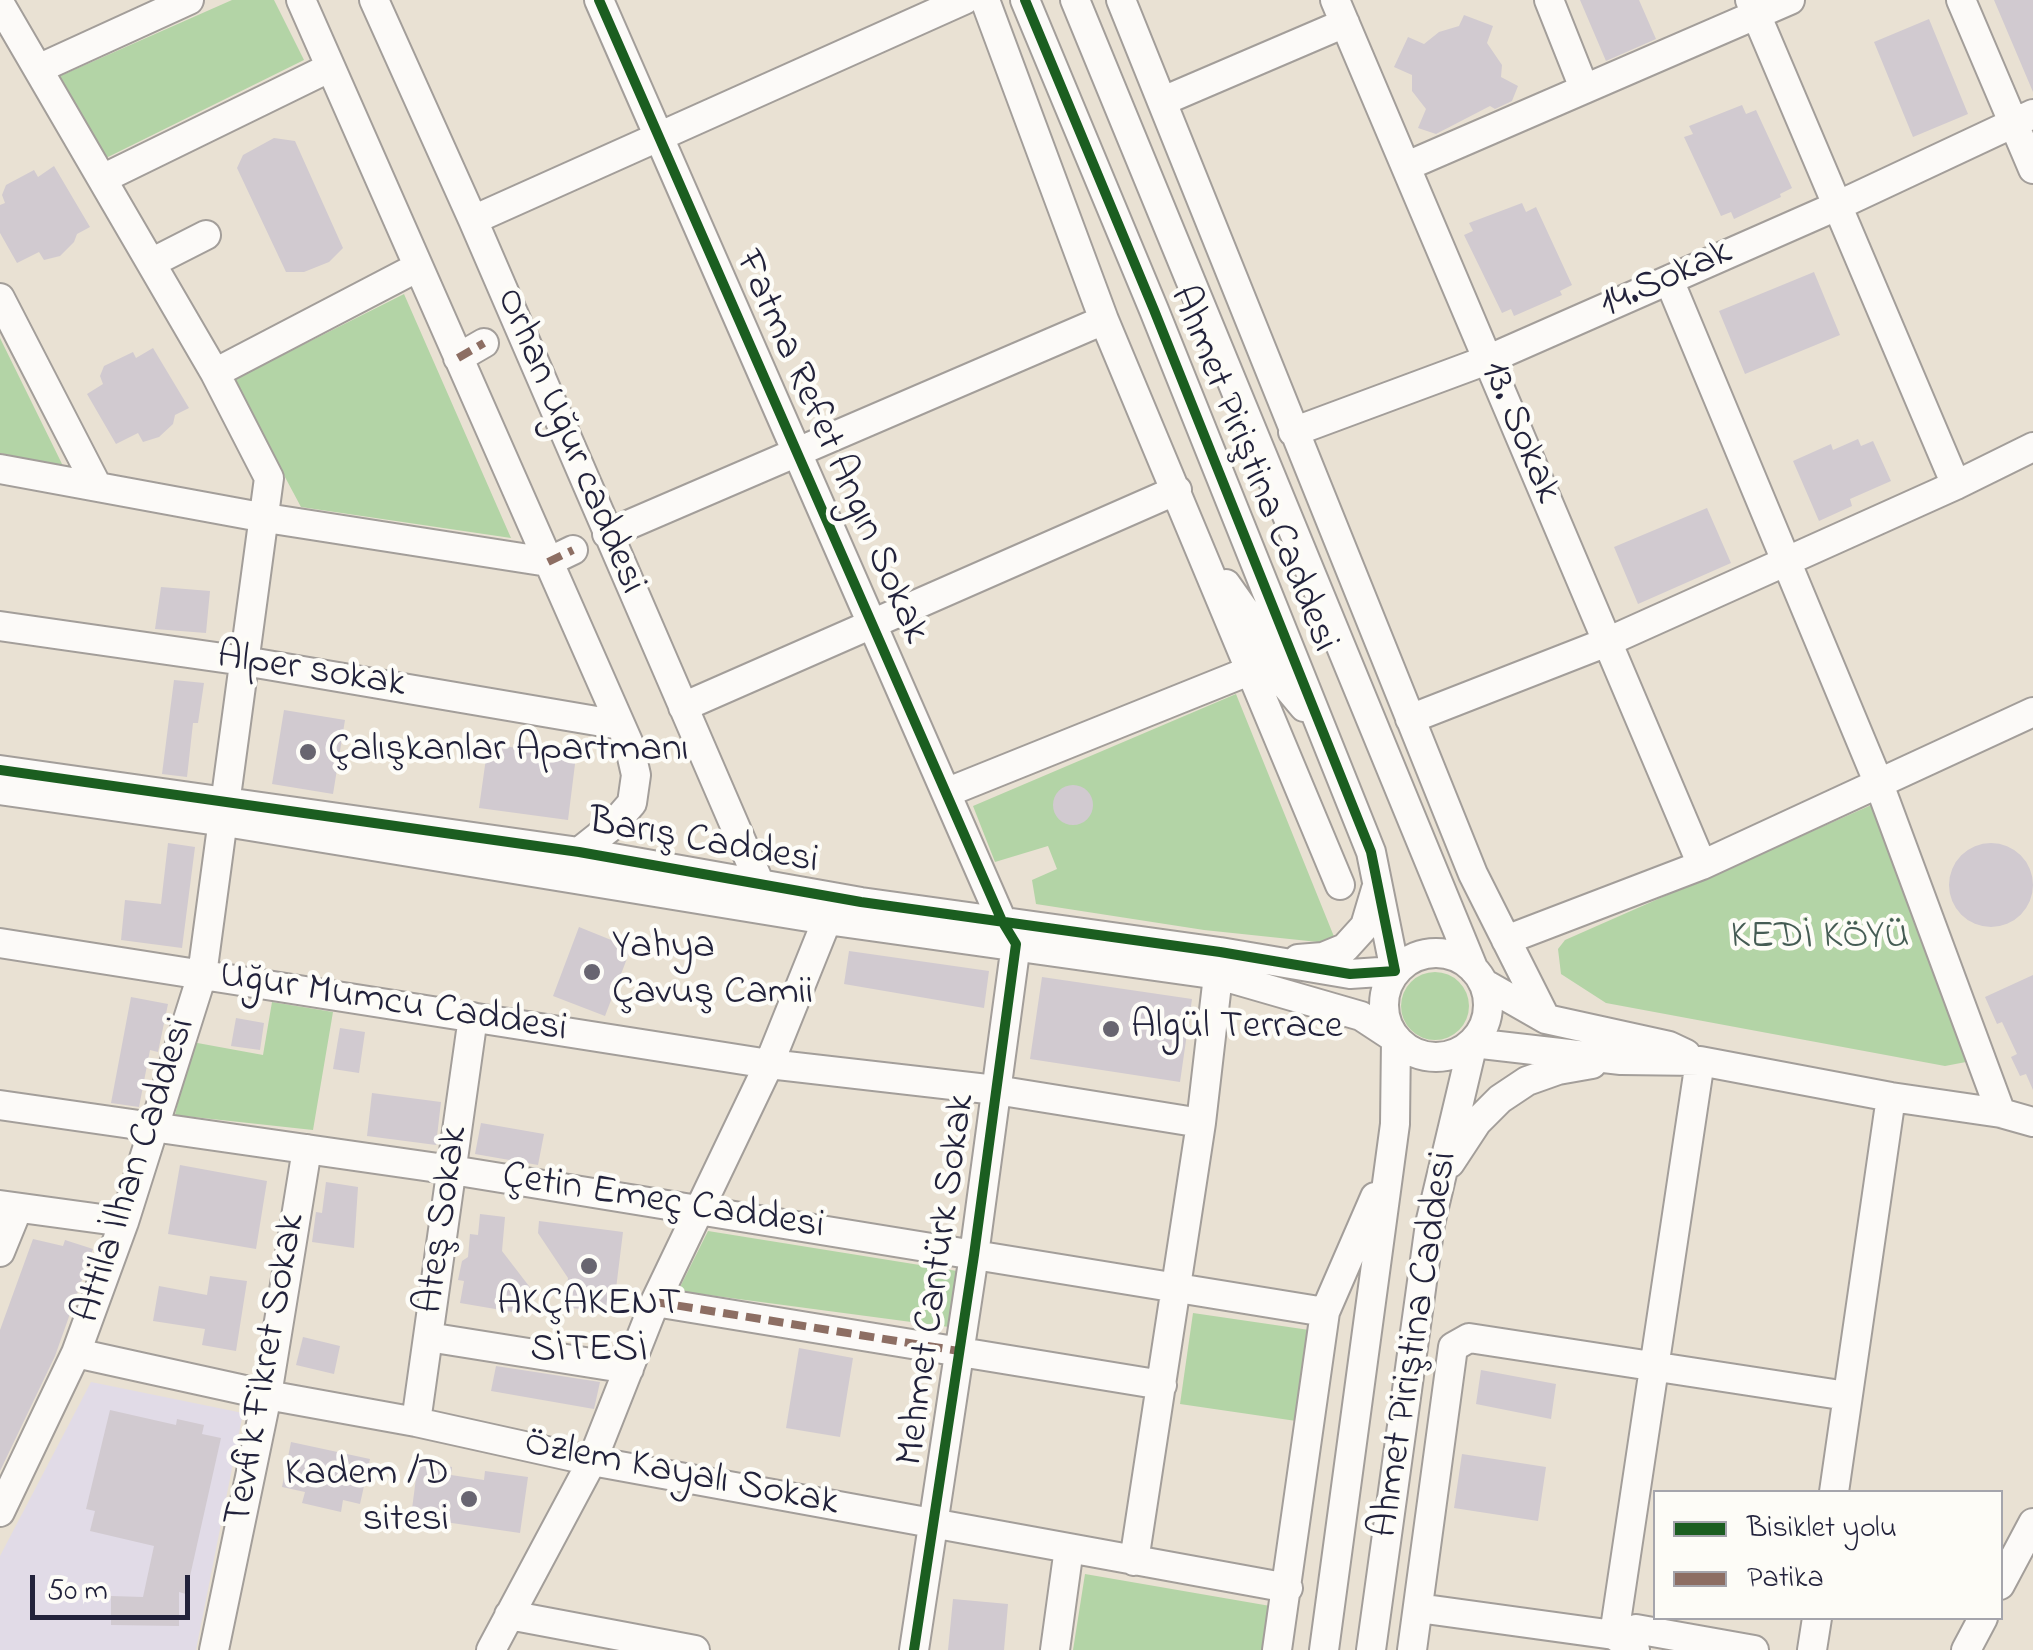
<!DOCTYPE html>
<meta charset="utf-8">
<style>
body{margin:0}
#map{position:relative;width:2033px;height:1650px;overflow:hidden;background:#e9e1d3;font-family:"Indie Flower",sans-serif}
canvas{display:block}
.legend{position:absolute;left:1653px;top:1490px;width:350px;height:130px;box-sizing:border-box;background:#fdfcf7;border:2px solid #a5a5ac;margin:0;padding:12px 18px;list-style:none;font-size:30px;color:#22223b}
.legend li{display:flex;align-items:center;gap:20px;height:50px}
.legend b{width:50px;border:2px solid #a5a5ac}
.scale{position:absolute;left:30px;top:1575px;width:160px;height:45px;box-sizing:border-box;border:5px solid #22223b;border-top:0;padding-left:12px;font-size:30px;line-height:35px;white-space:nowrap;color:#22223b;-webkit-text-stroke:8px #fdfcf7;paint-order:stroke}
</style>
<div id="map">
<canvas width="2033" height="1650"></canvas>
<ul class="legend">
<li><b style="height:12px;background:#1b5e20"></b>Bisiklet yolu</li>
<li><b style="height:12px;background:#8d6e63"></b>Patika</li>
</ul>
<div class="scale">50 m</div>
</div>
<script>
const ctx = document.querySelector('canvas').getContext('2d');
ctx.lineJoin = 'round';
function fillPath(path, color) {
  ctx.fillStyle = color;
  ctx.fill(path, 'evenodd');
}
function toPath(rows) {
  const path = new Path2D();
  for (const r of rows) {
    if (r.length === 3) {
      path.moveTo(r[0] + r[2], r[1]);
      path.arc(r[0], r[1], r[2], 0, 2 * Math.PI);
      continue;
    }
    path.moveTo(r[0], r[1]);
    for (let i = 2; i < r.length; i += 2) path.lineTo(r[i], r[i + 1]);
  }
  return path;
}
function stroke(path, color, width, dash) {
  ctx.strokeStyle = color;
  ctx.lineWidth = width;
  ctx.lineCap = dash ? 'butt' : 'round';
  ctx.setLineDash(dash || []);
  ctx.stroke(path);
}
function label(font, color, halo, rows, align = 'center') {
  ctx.font = font + ' "Indie Flower",sans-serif';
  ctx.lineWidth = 9;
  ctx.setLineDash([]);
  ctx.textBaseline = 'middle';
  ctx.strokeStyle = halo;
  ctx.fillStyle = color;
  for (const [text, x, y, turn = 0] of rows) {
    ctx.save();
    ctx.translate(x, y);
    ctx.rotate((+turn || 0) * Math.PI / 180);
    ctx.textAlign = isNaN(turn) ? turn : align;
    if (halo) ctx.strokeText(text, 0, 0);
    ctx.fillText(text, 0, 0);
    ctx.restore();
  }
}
fillPath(toPath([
 [91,1382,243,1413,196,1650,0,1650,0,1556]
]), '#e1dbe7');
fillPath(toPath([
 [232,0,274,0,304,60,106,158,60,76],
 [404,294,511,538,301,507,233,380],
 [0,338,63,466,0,453],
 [1236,694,1337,944,1204,930,1036,904,1032,880,1057,869,1048,846,995,862,973,806],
 [1876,803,1970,1048,1966,1062,1945,1066,1606,1003,1561,974,1558,949,1565,940],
 [1435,1006,34],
 [272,1002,333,1012,313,1130,175,1115,192,1042,263,1055],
 [708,1231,957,1271,949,1327,678,1291],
 [1193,1313,1316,1331,1303,1422,1180,1404],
 [1085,1574,1276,1607,1269,1650,1073,1650]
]), '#b3d4a6');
fillPath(toPath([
 [1580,0,1639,0,1656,39,1606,61],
 [1994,0,2033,0,2033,92],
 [1464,15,1493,26,1487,43,1502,65,1501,77,1518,86,1512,101,1495,109,1490,106,1436,134,1418,128,1426,109,1412,91,1412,75,1394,67,1408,37,1424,44,1439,32,1459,26],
 [1929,19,1968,114,1913,137,1874,42],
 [1742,105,1746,114,1756,110,1792,188,1780,194,1781,197,1734,219,1731,212,1721,216,1684,137,1693,134,1689,126],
 [274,138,295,141,343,248,329,262,304,272,286,272,237,168,243,155],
 [54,166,90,227,77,234,74,242,60,256,44,260,39,252,17,263,0,233,0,205,5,203,2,195,6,185,34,170,38,177],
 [1522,203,1526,212,1536,207,1572,285,1560,291,1562,295,1514,316,1511,309,1502,313,1464,235,1473,231,1469,223],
 [1814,272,1840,335,1745,374,1719,311],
 [153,348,189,408,175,415,173,424,159,437,143,442,138,433,116,444,87,394,103,384,100,376,104,366,133,352,136,358],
 [1858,439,1861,446,1873,441,1891,481,1850,499,1852,506,1819,521,1793,461,1831,444,1833,450],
 [1707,508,1731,563,1638,604,1614,547],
 [161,587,210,591,206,633,155,629],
 [174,680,204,683,198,723,193,723,187,777,162,774],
 [284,710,345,720,333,794,272,784],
 [488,744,576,756,568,820,479,808],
 [1073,805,20],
 [168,843,195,847,182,948,121,940,125,900,161,904],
 [1991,885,42],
 [579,927,631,948,605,1016,553,996],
 [849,951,989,971,984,1008,844,984],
 [2033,975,2033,1090,2026,1074,2020,1076,2011,1057,2017,1054,2002,1022,1997,1024,1985,997],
 [1042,977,1192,999,1180,1082,1030,1059],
 [131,997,168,1004,158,1052,150,1050,139,1107,111,1103],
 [236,1018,264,1023,260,1050,231,1046],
 [340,1028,365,1032,359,1073,333,1069],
 [372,1093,441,1102,436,1145,367,1136],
 [481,1123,544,1134,538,1165,475,1154],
 [180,1165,267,1181,256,1249,168,1234],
 [326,1182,358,1187,354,1248,312,1242,316,1212,322,1213],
 [480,1214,505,1217,502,1251,532,1290,517,1287,513,1312,460,1303,464,1281,458,1280,462,1261,468,1257,470,1234,478,1235],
 [539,1221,623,1232,613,1313,564,1307,568,1278,538,1233],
 [33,1239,63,1246,65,1240,93,1249,55,1356,0,1471,0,1330],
 [210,1276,247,1281,236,1351,202,1345,205,1329,153,1321,159,1286,207,1295],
 [303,1337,340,1346,334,1374,296,1365],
 [799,1348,853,1358,840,1437,786,1428],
 [496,1366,600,1382,594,1409,491,1391],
 [1481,1370,1556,1384,1551,1419,1476,1404],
 [110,1410,176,1425,177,1419,204,1425,202,1434,221,1438,186,1594,179,1592,179,1626,111,1625,111,1596,143,1597,154,1546,90,1531,95,1511,86,1509],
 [291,1442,370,1459,360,1504,343,1500,341,1512,302,1503,305,1492,282,1487],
 [1462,1454,1546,1467,1538,1521,1454,1508],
 [418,1462,452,1467,451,1475,484,1480,485,1471,528,1477,520,1533,411,1517],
 [953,1599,1008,1604,1004,1650,948,1650]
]), '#d1cad0');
const minor = toPath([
 [301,0,629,744,636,775,632,803,613,825,579,852],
 [374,0,473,220,760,884],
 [599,0,1002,921,1016,944,974,1255,914,1650],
 [985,0,1104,320,1340,885],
 [1075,0,1474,970],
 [1121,0,1473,874,1546,1019],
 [1335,0,1702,865],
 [1549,0,1584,88],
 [1750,0,1956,485],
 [1961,0,2033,169],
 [0,4,215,373,269,478,202,975,124,1222,76,1353,0,1512],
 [38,69,189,0],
 [1163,101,1345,23],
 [1407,166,1790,0],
 [102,179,329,68],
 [473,220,964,0],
 [151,263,206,235],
 [1669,280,1879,784,2001,1113],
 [0,298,97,486],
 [458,358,484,343],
 [215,373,418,267],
 [1293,432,1487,360,1839,205,2033,114],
 [0,469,266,518,548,562,573,550],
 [607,534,1104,320],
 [1226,584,1250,618,1273,670,1304,707],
 [0,626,244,661,620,725],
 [683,707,1177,490],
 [1410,719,1607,642,1956,485,2033,447],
 [0,770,579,852,861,902,1220,952,1350,974,1395,971,1371,852,1154,310,1025,0],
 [0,790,225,822,827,920,1219,975,1361,1016,1396,1039],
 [948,792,1249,671],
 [1506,940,1702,865,2033,712],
 [0,943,769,1064,996,1090,1201,1123],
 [1436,1005,52],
 [1298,959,1323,957,1345,948,1365,926,1376,889],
 [1483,983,1546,1019,1669,1046,1686,1054],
 [1473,1043,1621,1060,1700,1061,1891,1097,2001,1113,2033,1122],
 [0,1105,452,1170,1325,1312],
 [1450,1163,1477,1122,1500,1099,1527,1081,1558,1070,1592,1064],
 [0,1205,124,1222],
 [0,1252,18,1208],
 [655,1302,1162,1385],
 [428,1337,629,1369],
 [76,1353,267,1395,416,1422,592,1461,1288,1588],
 [416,1422,473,1017],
 [1834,1492,1891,1097],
 [1134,1561,1201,1123,1220,958],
 [2000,1585,2033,1523],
 [1418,1608,1614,1635,1635,1650],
 [509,1615,695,1650],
 [1614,1635,1700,1061],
 [1618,1636,1636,1629,1754,1650],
 [214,1650,267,1395,307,1149],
 [491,1650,592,1461,655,1302,769,1064,827,920],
 [1055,1650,1069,1548],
 [1277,1650,1325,1312,1375,1197],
 [1324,1650,1395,1124,1396,1039],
 [1371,1650,1430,1224,1473,1043],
 [1412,1650,1453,1347,1469,1338,1847,1396],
 [1812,1650,1817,1618],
 [1966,1650,1983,1618]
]);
stroke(minor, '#a39e9a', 32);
stroke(minor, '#fcfaf8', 28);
stroke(toPath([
 [458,358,484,343],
 [548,562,573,550],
 [655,1302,959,1351]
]), '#8d6e63', 8, [15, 8]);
stroke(toPath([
 [599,0,1002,921,1016,944,974,1255,914,1650],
 [0,770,579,852,861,902,1220,952,1350,974,1395,971,1371,852,1154,310,1025,0]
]), '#1b5e20', 10);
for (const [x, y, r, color] of [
 [308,752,10,"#686570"],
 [592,972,10,"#686570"],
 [1111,1029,10,"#686570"],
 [589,1266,10,"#686570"],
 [469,1499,10,"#686570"]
]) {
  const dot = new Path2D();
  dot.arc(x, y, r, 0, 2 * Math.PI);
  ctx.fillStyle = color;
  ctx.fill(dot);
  stroke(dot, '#fdfcf7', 4);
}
label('40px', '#22223b', '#fdfcf7', [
 ["14.Sokak",1667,281,-24],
 ["13. Sokak",1518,433,67],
 ["Orhan Uğur caddesi",568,442,67],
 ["Fatma Refet Angın Sokak",829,448,66],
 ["Ahmet Piriştina Caddesi",1251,470,68],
 ["Alper sokak",311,673,9],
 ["Barış Caddesi",703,844,10],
 ["Uğur Mumcu Caddesi",393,1005,9],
 ["Attila İlhan Caddesi",137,1171,-72],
 ["Çetin Emeç Caddesi",663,1204,9],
 ["Ateş Sokak",445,1220,-82],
 ["Mehmet Cantürk Sokak",939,1280,-82],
 ["Ahmet Piriştina Caddesi",1417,1345,-81],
 ["Tevfik Fikret Sokak",268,1370,-80],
 ["Özlem Kayalı Sokak",681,1476,11]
]);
label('40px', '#22223b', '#fdfcf7', [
 ["Çalışkanlar Apartmanı",328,752],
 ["Yahya",612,949],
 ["Çavuş Camii",612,995],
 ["Algül Terrace",1131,1029],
 ["AKÇAKENT",589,1306,"center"],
 ["SİTESİ",589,1352,"center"],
 ["Kadem /D",449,1476,"right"],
 ["sitesi",449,1522,"right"]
], 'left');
label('40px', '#455c54', '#fdfcf7', [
 ["KEDİ KÖYÜ",1820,939]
]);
</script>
